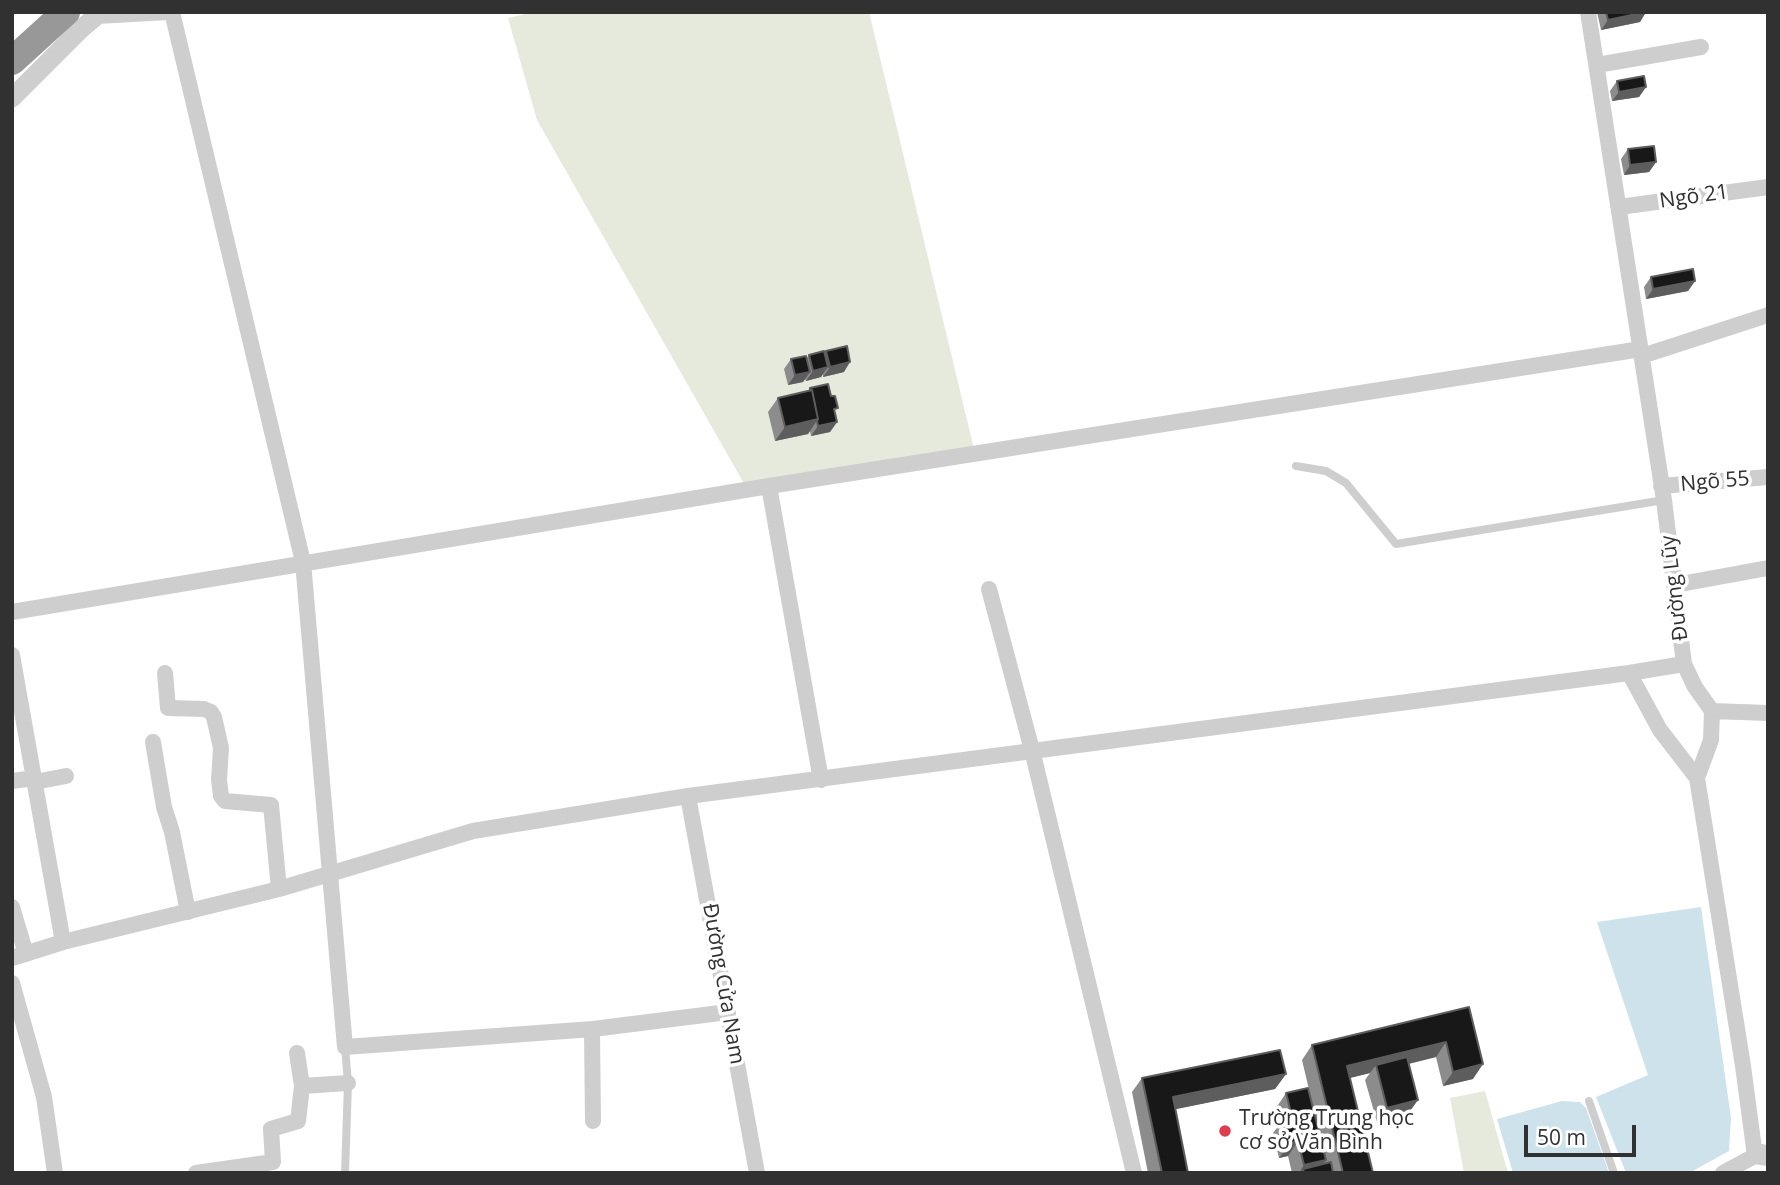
<!DOCTYPE html>
<meta charset="utf-8">
<style>
body{margin:0}
#map{position:relative;width:1780px;height:1185px;overflow:hidden;background:#fff;font-family:"Open Sans",sans-serif}
canvas{display:block}
.frame{position:absolute;inset:0;border:14px solid #313131;pointer-events:none}
.scale{position:absolute;left:1524px;top:1125px;width:112px;height:32px;box-sizing:border-box;border:4px solid #313131;border-top:0;padding-left:9px;font-size:21px;line-height:24px;white-space:nowrap;color:#313131;-webkit-text-stroke:5px #fff;paint-order:stroke}
</style>
<div id="map">
<canvas width="1780" height="1185"></canvas>
<div class="frame"></div>
<div class="scale">50 m</div>
</div>
<script>
const ctx = document.querySelector('canvas').getContext('2d');
ctx.lineJoin = 'round';
function fillPath(path, color) {
  ctx.fillStyle = color;
  ctx.fill(path, 'evenodd');
}
function toPath(rows) {
  const path = new Path2D();
  for (const r of rows) {
    path.moveTo(r[0], r[1]);
    for (let i = 2; i < r.length; i += 2) path.lineTo(r[i], r[i + 1]);
  }
  return path;
}
function stroke(path, color, width, dash) {
  ctx.strokeStyle = color;
  ctx.lineWidth = width;
  ctx.lineCap = dash ? 'butt' : 'round';
  ctx.setLineDash(dash || []);
  ctx.stroke(path);
}
function label(font, color, halo, rows, align = 'center') {
  ctx.font = font + ' "Open Sans",sans-serif';
  ctx.lineWidth = 7;
  ctx.setLineDash([]);
  ctx.textBaseline = 'middle';
  ctx.strokeStyle = halo;
  ctx.fillStyle = color;
  for (const [text, x, y, turn = 0] of rows) {
    ctx.save();
    ctx.translate(x, y);
    ctx.rotate((+turn || 0) * Math.PI / 180);
    ctx.textAlign = isNaN(turn) ? turn : align;
    if (halo) ctx.strokeText(text, 0, 0);
    ctx.fillText(text, 0, 0);
    ctx.restore();
  }
}
fillPath(toPath([
 [534,12,869,12,974,449,746,487,537,120,508,18],
 [1485,1091,1508,1173,1464,1173,1450,1098]
]), '#e5eadd');
fillPath(toPath([
 [1701,907,1731,1118,1729,1151,1689,1173,1626,1173,1596,1097,1648,1075,1597,922],
 [1562,1101,1580,1102,1586,1108,1609,1173,1513,1173,1497,1119]
]), '#cee2ec');
stroke(toPath([
 [1296,466,1326,471,1346,483,1396,544,1664,500],
 [1589,1101,1614,1173],
 [345,1173,348,1083,345,1047]
]), '#cecece', 8);
stroke(toPath([
 [172,12,303,562,345,1047,593,1029],
 [1588,12,1664,500,1684,664,1695,687,1712,711,1711,740,1697,778,1743,1066,1755,1156,1768,1158],
 [97,16,168,12],
 [1597,65,1701,47],
 [1619,207,1768,187],
 [1642,356,1768,315],
 [769,486,821,780],
 [1661,486,1768,477],
 [1675,585,1768,568],
 [989,589,1032,750,1134,1173],
 [12,612,769,486,1641,349],
 [12,655,63,942],
 [165,673,168,708,204,709,211,712,214,717,221,748,219,780,221,796,225,801,271,805,279,889],
 [1629,673,1660,730,1697,778],
 [1712,711,1768,713],
 [153,742,164,807,172,832,188,912],
 [12,781,34,778],
 [35,782,66,776],
 [688,796,757,1173],
 [12,907,26,954],
 [12,958,63,942,279,889,473,831,688,796,1629,673,1684,664],
 [12,983,44,1097,55,1173],
 [297,1053,302,1086],
 [593,1121,592,1032,593,1029,728,1012],
 [196,1173,273,1162,271,1129,298,1121,302,1086,348,1083],
 [1723,1173,1762,1152]
]), '#cecece', 16);
stroke(toPath([
 [12,98,81,29,101,12]
]), '#cecece', 19);
stroke(toPath([
 [12,61,66,12]
]), '#989898', 28);
fillPath(toPath([
 [1597,12,1646,12,1640,22,1601,30],
 [1617,81,1646,87,1639,97,1612,101,1610,91],
 [1628,149,1656,162,1649,172,1624,175,1621,159],
 [1651,277,1695,281,1688,291,1646,299,1644,287],
 [826,351,844,372,823,377,823,374,821,377,806,381,805,379,803,382,788,385,784,369,791,359,807,358,809,355,824,354],
 [810,388,835,412,837,422,830,432,811,436,810,431,808,434,775,441,768,412,778,398,808,391],
 [1469,1007,1473,1079,1443,1086,1436,1057,1409,1064,1408,1114,1377,1122,1365,1080,1370,1073,1350,1078,1373,1173,1292,1173,1288,1156,1279,1158,1273,1133,1280,1124,1276,1108,1286,1093,1325,1157,1302,1060,1312,1045],
 [1286,1074,1275,1089,1175,1109,1188,1173,1148,1173,1132,1092,1142,1078]
]), '#8c8c8c');
fillPath(toPath([
 [1646,12,1640,22,1601,30,1608,20],
 [1646,87,1639,97,1612,101,1619,92],
 [1656,162,1649,172,1624,175,1630,165],
 [1695,281,1688,291,1646,299,1653,289],
 [850,362,844,372,823,377,830,367],
 [828,367,821,377,806,381,813,371],
 [810,372,803,382,788,385,795,375],
 [818,419,808,434,775,441,785,427],
 [837,422,830,432,811,436,818,426],
 [1446,1042,1436,1057,1378,1071,1376,1065,1370,1073,1337,1081,1347,1066],
 [1483,1064,1473,1079,1443,1086,1453,1072],
 [1286,1074,1275,1089,1162,1112,1173,1097],
 [1418,1100,1408,1114,1377,1122,1387,1108],
 [1298,1141,1288,1156,1279,1158,1290,1143],
 [1326,1160,1317,1173,1303,1169,1300,1173,1299,1173,1304,1165]
]), '#5d5d5d');
const building = toPath([
 [1606,12,1646,12,1608,20,1606,12],
 [1644,76,1646,87,1619,92,1617,81,1644,76],
 [1654,146,1656,162,1630,165,1628,149,1654,146],
 [1693,269,1695,281,1653,289,1651,277,1693,269],
 [847,346,850,362,830,367,826,351,847,346],
 [824,351,828,367,813,371,809,355,824,351],
 [806,356,810,372,795,375,791,359,806,356],
 [828,384,831,396,835,396,838,408,834,409,837,422,818,426,817,421,818,419,812,390,810,390,810,388,828,384],
 [812,390,818,419,785,427,778,398,812,390],
 [1469,1007,1483,1064,1453,1072,1446,1042,1347,1066,1373,1173,1343,1173,1312,1045,1469,1007],
 [1280,1050,1286,1074,1173,1097,1188,1173,1162,1173,1142,1078,1280,1050],
 [1407,1057,1418,1100,1387,1108,1376,1065,1407,1057],
 [1308,1088,1326,1160,1304,1165,1298,1141,1290,1143,1283,1119,1292,1117,1286,1093,1308,1088],
 [1331,1162,1333,1173,1304,1173,1303,1169,1331,1162]
]);
fillPath(building, '#181818');
stroke(building, '#5d5d5d', 2);
for (const [x, y, r, color] of [
 [1225,1131,7,"#e03c50"]
]) {
  const dot = new Path2D();
  dot.arc(x, y, r, 0, 2 * Math.PI);
  ctx.fillStyle = color;
  ctx.fill(dot);
  stroke(dot, '#fff', 2.5);
}
label('21px', '#313131', '#fff', [
 ["Ngõ 21",1694,197,-8],
 ["Ngõ 55",1715,482,-5],
 ["Đường Lũy",1675,588,-97],
 ["Đường Cửa Nam",723,984,80]
]);
label('21px', '#313131', '#fff', [
 ["Trường Trung học",1239,1119],
 ["cơ sở Văn Bình",1239,1143]
], 'left');
</script>
